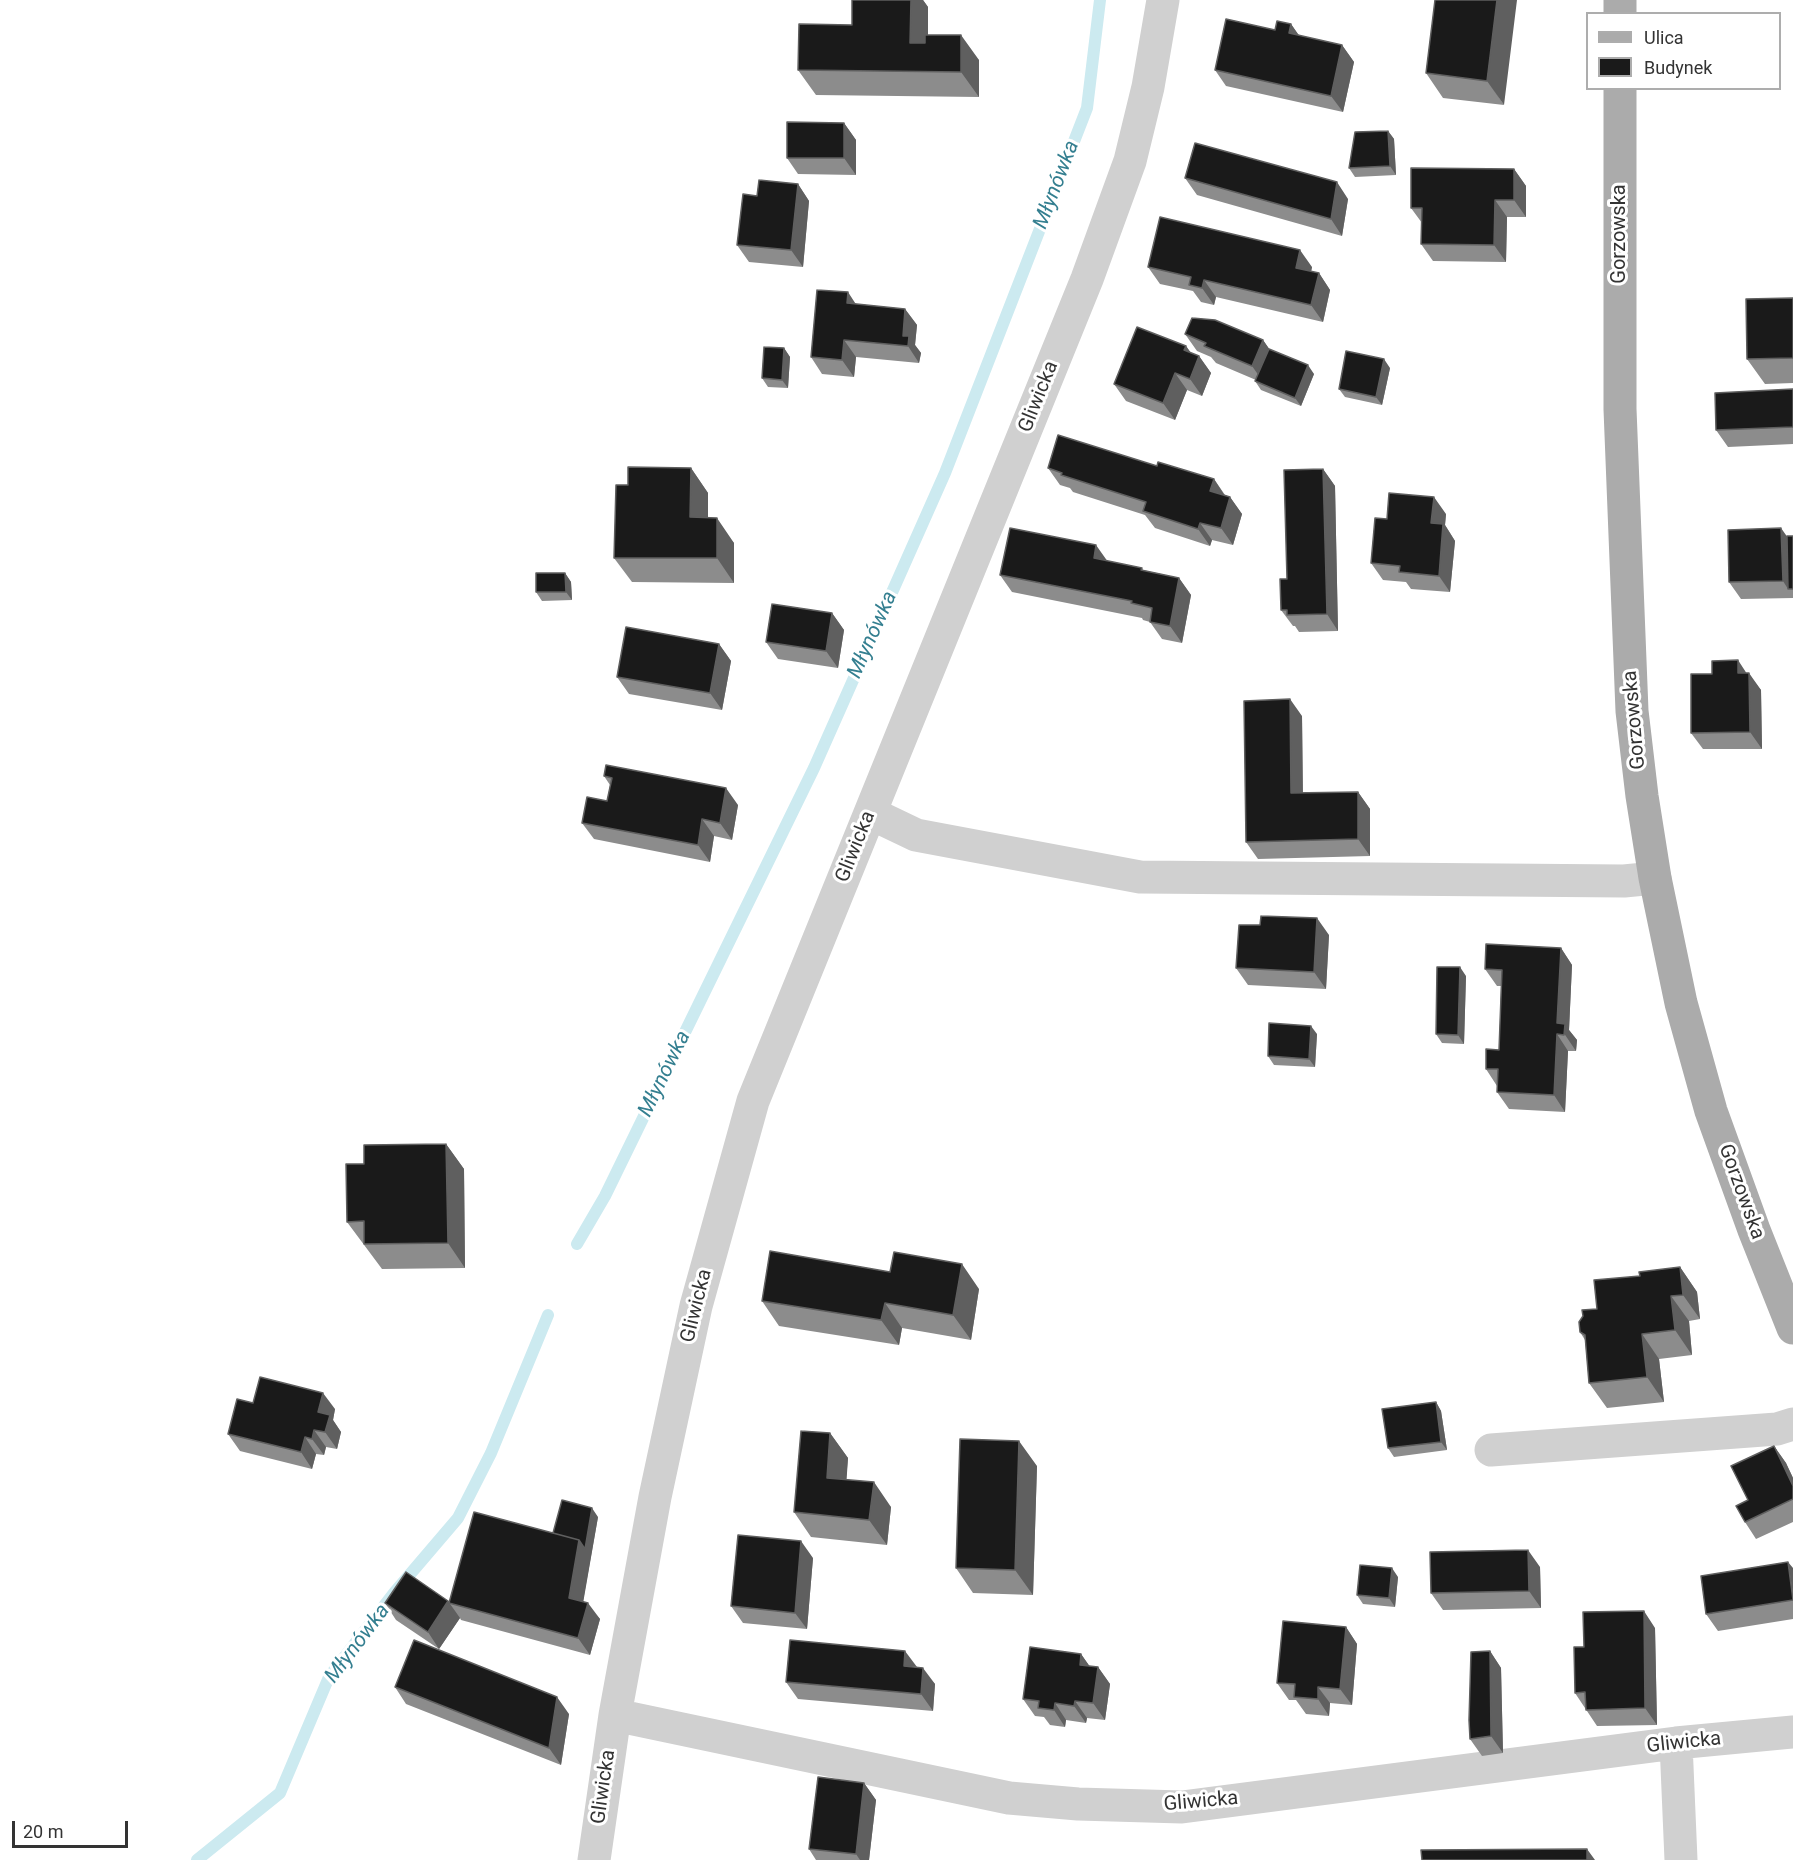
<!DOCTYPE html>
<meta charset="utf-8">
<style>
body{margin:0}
#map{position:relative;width:1793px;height:1860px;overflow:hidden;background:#fff;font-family:Roboto,sans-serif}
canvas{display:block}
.legend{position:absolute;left:1586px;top:12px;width:195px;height:78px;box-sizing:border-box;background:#fff;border:2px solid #adadad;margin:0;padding:8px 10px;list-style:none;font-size:18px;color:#333}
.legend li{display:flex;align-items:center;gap:12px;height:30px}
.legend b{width:30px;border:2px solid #adadad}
.scale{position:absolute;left:12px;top:1821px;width:116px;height:27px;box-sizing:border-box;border:3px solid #333;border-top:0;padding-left:8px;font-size:18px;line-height:21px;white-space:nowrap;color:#333;-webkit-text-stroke:4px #fff;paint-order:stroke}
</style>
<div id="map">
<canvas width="1793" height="1860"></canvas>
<ul class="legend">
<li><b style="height:8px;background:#ababab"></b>Ulica</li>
<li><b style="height:16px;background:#1a1a1a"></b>Budynek</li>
</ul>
<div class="scale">20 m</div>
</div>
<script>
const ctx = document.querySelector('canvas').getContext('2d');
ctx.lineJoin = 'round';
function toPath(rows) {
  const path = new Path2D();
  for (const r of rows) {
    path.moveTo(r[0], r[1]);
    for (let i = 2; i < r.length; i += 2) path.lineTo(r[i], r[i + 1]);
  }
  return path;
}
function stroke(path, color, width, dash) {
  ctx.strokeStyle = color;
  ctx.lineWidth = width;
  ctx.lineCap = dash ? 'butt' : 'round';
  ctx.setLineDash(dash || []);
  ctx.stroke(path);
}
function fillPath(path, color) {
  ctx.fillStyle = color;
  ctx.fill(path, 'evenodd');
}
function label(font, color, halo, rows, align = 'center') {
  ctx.font = font + ' Roboto,sans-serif';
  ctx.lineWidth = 6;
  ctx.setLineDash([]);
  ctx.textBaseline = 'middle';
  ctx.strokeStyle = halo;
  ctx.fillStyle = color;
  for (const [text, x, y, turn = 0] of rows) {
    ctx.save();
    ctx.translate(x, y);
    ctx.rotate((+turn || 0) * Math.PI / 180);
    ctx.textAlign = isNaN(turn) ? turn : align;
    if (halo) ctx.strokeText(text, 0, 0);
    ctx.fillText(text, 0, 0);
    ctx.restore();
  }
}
stroke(toPath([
 [577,1244,605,1196,814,768,945,473,1087,108,1100,0],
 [197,1860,280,1793,329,1677,394,1593,458,1518,491,1453,548,1315]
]), '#cceaf0', 12);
stroke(toPath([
 [870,813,916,835,1140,877,1624,881,1655,878],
 [1491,1450,1777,1429,1793,1424],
 [615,1715,1009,1798,1078,1804,1182,1807,1676,1743,1793,1732],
 [1676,1743,1681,1860],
 [594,1860,615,1715,655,1497,696,1306,753,1101,1087,279,1130,161,1148,87,1163,0]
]), '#d0d0d0', 33);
stroke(toPath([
 [1620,0,1620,14],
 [1620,88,1620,409,1632,711,1642,796,1655,878,1681,1003,1711,1111,1754,1230,1793,1328]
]), '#ababab', 33);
fillPath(toPath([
 [852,0,923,0,928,7,928,35,979,60,979,97,816,95,798,70,852,25],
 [1435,0,1504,105,1443,98,1426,73],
 [1291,24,1299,36,1342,45,1354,62,1343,112,1226,86,1215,70,1275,30],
 [844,123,856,140,856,175,798,174,787,158],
 [1388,131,1394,139,1396,175,1355,177,1349,168],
 [1514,169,1526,186,1526,217,1507,217,1506,262,1433,261,1421,244,1422,223,1411,208],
 [1185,178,1348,199,1342,236,1197,195],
 [798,184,809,201,803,267,749,262,737,245,757,196],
 [1148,267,1312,267,1311,272,1319,273,1330,290,1323,322,1216,297,1214,305,1201,302,1193,291,1160,284],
 [1793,298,1793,383,1765,384,1747,359],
 [856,304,905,309,917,325,915,345,921,353,919,363,856,357,854,377,822,374,811,357],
 [1185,334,1263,340,1269,349,1314,374,1301,406,1261,390,1255,381,1256,380,1216,363,1211,357,1197,351],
 [1186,346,1191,353,1199,356,1211,373,1202,396,1187,390,1175,420,1126,401,1114,384],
 [784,348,790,357,788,388,768,387,762,378],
 [1390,368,1382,405,1345,397,1339,389],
 [1793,389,1793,444,1728,447,1716,430],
 [1157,466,1214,479,1225,495,1230,497,1242,514,1233,545,1212,540,1210,546,1155,528,1145,515,1073,492,1070,488,1060,485,1048,468],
 [691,468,708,493,708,518,734,543,734,583,632,582,614,558,628,485],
 [1323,469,1335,486,1338,631,1299,632,1295,626,1293,626,1281,610,1287,579],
 [1446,514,1445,525,1455,541,1450,592,1411,589,1406,582,1383,580,1371,563,1387,519],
 [1787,536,1793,536,1793,598,1741,599,1729,582],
 [1107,561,1142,568,1143,570,1179,578,1191,595,1182,643,1162,639,1150,622,1143,620,1142,618,1012,592,1000,575],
 [565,573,571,582,572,600,542,601,536,592],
 [832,613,844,630,838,668,778,659,766,642],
 [719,644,731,661,722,710,629,694,617,677],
 [1747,673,1761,690,1762,749,1703,749,1691,733,1712,674],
 [1302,716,1303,793,1358,792,1370,809,1370,856,1258,859,1246,842],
 [604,776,738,805,732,840,714,836,710,862,594,839,582,823,607,801,610,785],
 [1260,925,1329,935,1326,989,1248,985,1236,968],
 [1561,948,1572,965,1569,1030,1577,1040,1576,1051,1568,1051,1565,1112,1509,1109,1497,1092,1497,1086,1486,1069,1499,1050,1501,986,1497,986,1485,969],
 [1466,976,1464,1044,1442,1043,1436,1034],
 [1317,1034,1315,1067,1274,1065,1268,1056],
 [446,1144,464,1169,465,1268,382,1269,347,1222,364,1164],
 [1680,1267,1697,1292,1700,1319,1689,1321,1692,1355,1659,1359,1664,1402,1607,1408,1589,1383,1585,1340,1580,1332,1640,1276],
 [979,1289,971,1340,902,1328,899,1345,779,1326,762,1301],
 [1436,1402,1441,1411,1447,1450,1394,1457,1388,1448],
 [253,1403,335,1409,333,1420,341,1432,337,1449,326,1447,324,1455,316,1454,312,1469,240,1451,228,1434],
 [830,1433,848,1458,846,1480,891,1507,887,1545,811,1537,794,1512],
 [1774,1446,1786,1463,1793,1478,1793,1522,1756,1539,1745,1522,1748,1500],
 [1037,1466,1033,1595,973,1593,956,1568],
 [598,1517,583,1601,600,1619,590,1655,461,1620,460,1618,439,1649,396,1620,385,1603,449,1603,553,1533],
 [813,1558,807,1629,743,1623,731,1606],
 [1540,1567,1541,1608,1443,1610,1431,1593],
 [1793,1568,1793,1619,1718,1631,1706,1614],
 [1398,1577,1395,1607,1363,1604,1357,1595],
 [1346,1627,1357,1644,1352,1705,1330,1703,1329,1716,1306,1714,1296,1700,1289,1700,1277,1683],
 [1655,1628,1657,1725,1597,1726,1575,1693,1584,1647],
 [1490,1651,1501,1668,1503,1753,1482,1756,1470,1739],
 [1081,1654,1090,1667,1098,1667,1110,1684,1105,1720,1087,1718,1086,1723,1066,1720,1065,1727,1050,1725,1044,1717,1035,1716,1023,1699],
 [917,1667,935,1684,933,1711,798,1699,786,1682],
 [395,1687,569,1714,561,1765,406,1704],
 [864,1783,876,1800,869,1860,816,1860,809,1849]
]), '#8c8c8c');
fillPath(toPath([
 [911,0,923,0,928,7,928,68,910,43],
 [1497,0,1517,0,1504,105,1487,81],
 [1291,24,1303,41,1289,33],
 [961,35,979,60,979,97,961,72],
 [1342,45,1354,62,1343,112,1331,96],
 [844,123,856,140,856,175,844,158],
 [1388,131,1394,139,1396,175,1390,166],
 [1514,169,1526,186,1526,217,1514,200],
 [1337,182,1348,199,1342,236,1331,219],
 [798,184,809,201,803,267,791,250],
 [1495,200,1507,217,1506,262,1494,245],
 [1300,250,1312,267,1308,285,1296,268],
 [1319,273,1330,290,1323,322,1311,305],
 [1204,280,1216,297,1214,305,1202,288],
 [848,292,859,309,847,303],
 [905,309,917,325,915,345,921,353,919,363,908,346,903,336],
 [844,340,856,357,854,377,842,360],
 [1263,340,1275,357,1264,383,1252,366],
 [1186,346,1197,362,1199,356,1211,373,1202,396,1190,379,1184,350],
 [784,348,790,357,788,388,782,380],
 [1384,359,1390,368,1382,405,1376,397],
 [1308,365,1314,374,1301,406,1295,398],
 [1175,373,1187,390,1175,420,1163,403],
 [691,468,708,493,708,542,690,517],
 [1323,469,1335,486,1338,631,1327,614],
 [1214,479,1225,496,1210,491],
 [1230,497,1242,514,1233,545,1221,528],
 [1434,497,1446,514,1445,525,1455,541,1450,592,1439,576,1431,523],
 [717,518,734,543,734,583,717,558],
 [1200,523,1212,540,1210,546,1198,529],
 [1781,528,1793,545,1788,589,1783,581],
 [1096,545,1108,562,1094,558],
 [565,573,571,582,572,600,566,592],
 [1179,578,1191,595,1182,643,1170,626],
 [832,613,844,630,838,668,826,651],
 [719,644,731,661,722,710,710,693],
 [1738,660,1749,677,1749,673,1761,690,1762,749,1750,732,1738,673],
 [1290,699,1302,716,1303,810,1291,793],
 [726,788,738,805,732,840,720,823],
 [1358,792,1370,809,1370,856,1358,839],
 [702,819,714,836,710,862,698,845],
 [1317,918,1329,935,1326,989,1314,972],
 [1561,948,1572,965,1569,1030,1577,1040,1576,1051,1557,1023],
 [1460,967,1466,976,1464,1044,1458,1035],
 [1311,1026,1317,1034,1315,1067,1309,1059],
 [1557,1034,1568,1051,1565,1112,1554,1095],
 [446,1144,464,1169,465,1268,448,1243],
 [962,1264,979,1289,971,1340,953,1315],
 [1680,1267,1697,1292,1700,1319,1683,1295],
 [1671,1296,1689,1321,1692,1355,1675,1330],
 [885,1303,902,1328,899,1345,881,1320],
 [1642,1334,1659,1359,1664,1402,1647,1377],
 [323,1393,335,1409,333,1420,341,1432,337,1449,325,1432,318,1412],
 [1436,1402,1441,1411,1447,1450,1441,1442],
 [314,1430,326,1447,324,1455,312,1439],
 [830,1433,848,1458,845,1503,827,1478],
 [305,1437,316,1454,312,1469,301,1452],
 [1019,1441,1037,1466,1033,1595,1015,1570],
 [1774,1446,1786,1463,1793,1478,1793,1486],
 [874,1482,891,1507,887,1545,869,1520],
 [592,1508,598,1517,581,1615,569,1598,579,1540],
 [801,1541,813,1558,807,1629,795,1613],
 [1528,1550,1540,1567,1541,1608,1529,1591],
 [1788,1562,1793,1568,1793,1594],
 [1392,1568,1398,1577,1395,1607,1389,1598],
 [448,1601,460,1618,439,1649,428,1632],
 [588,1603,600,1619,590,1655,578,1638],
 [1644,1611,1655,1628,1657,1725,1645,1708],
 [1346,1627,1357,1644,1352,1705,1340,1689],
 [905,1651,917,1667,904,1666],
 [1490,1651,1501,1668,1503,1753,1491,1736],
 [1081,1654,1093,1671,1080,1665],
 [1098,1667,1110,1684,1105,1720,1093,1703],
 [923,1668,935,1684,933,1711,921,1694],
 [1318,1687,1330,1703,1329,1716,1318,1699],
 [557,1697,569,1714,561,1765,549,1748],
 [1075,1701,1087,1718,1086,1723,1074,1706],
 [1055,1703,1066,1720,1065,1727,1054,1710],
 [864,1783,876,1800,869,1860,860,1860,856,1854],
 [1587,1849,1595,1860,1587,1860]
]), '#5f5f5f');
const building = toPath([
 [852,0,911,0,910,43,925,43,925,35,961,35,961,72,798,70,799,24,852,25,852,0],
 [1435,0,1497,0,1487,81,1426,73,1435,0],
 [1226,19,1275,30,1277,21,1291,24,1289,33,1342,45,1331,96,1215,70,1226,19],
 [787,122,844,123,844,158,787,158,787,122],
 [1388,131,1390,166,1349,168,1355,132,1388,131],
 [1195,143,1337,182,1331,219,1185,178,1195,143],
 [1411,168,1514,169,1514,200,1495,200,1494,245,1421,244,1422,208,1411,208,1411,168],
 [759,180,798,184,791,250,737,245,743,194,757,196,759,180],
 [1160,217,1300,250,1296,268,1319,273,1311,305,1204,280,1202,288,1189,285,1191,277,1148,267,1160,217],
 [817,290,848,292,847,303,905,309,903,336,909,336,908,346,844,340,842,360,811,357,817,290],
 [1793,298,1793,358,1747,359,1746,299,1793,298],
 [1192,318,1215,320,1263,340,1252,366,1204,346,1206,343,1185,334,1192,318],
 [1137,327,1186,346,1184,350,1199,356,1190,379,1175,373,1163,403,1114,384,1137,327],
 [764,347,784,348,782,380,762,378,764,347],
 [1269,349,1308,365,1295,398,1255,381,1269,349],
 [1346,351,1384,359,1376,397,1339,389,1346,351],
 [1793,389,1793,427,1716,430,1715,393,1793,389],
 [1058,435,1157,466,1158,462,1214,479,1210,491,1230,497,1221,528,1200,523,1198,529,1143,511,1146,502,1061,475,1062,473,1048,468,1058,435],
 [628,467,691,468,690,517,717,518,717,558,614,558,616,485,628,485,628,467],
 [1323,469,1327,614,1287,615,1287,610,1281,610,1280,579,1287,579,1284,470,1323,469],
 [1389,493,1434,497,1431,523,1443,524,1439,576,1399,572,1400,566,1371,563,1375,518,1387,519,1389,493],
 [1010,528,1096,545,1094,558,1142,568,1141,570,1179,578,1170,626,1150,622,1152,608,1131,603,1132,601,1000,575,1010,528],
 [1781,528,1783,581,1729,582,1728,530,1781,528],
 [1787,536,1793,536,1793,589,1788,589,1787,536],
 [536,573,565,573,566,592,536,592,536,573],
 [772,604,832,613,826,651,766,642,772,604],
 [626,627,719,644,710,693,617,677,626,627],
 [1738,660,1738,673,1749,673,1750,732,1691,733,1691,674,1712,674,1712,661,1738,660],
 [1290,699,1291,793,1358,792,1358,839,1246,842,1244,701,1290,699],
 [606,765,726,788,720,823,702,819,698,845,582,823,587,797,607,801,612,778,604,776,606,765],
 [1261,916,1317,918,1314,972,1236,968,1239,925,1260,925,1261,916],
 [1486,944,1561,948,1557,1023,1565,1024,1564,1035,1557,1034,1554,1095,1497,1092,1498,1069,1486,1069,1486,1049,1499,1050,1502,970,1485,969,1486,944],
 [1437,967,1460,967,1458,1035,1436,1034,1437,967],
 [1269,1023,1311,1026,1309,1059,1268,1056,1269,1023],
 [446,1144,448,1243,364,1244,364,1221,347,1222,346,1164,364,1164,364,1145,446,1144],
 [770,1251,890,1272,894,1252,962,1264,953,1315,885,1303,881,1320,762,1301,770,1251],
 [1680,1267,1683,1295,1671,1296,1675,1330,1642,1334,1647,1377,1589,1383,1585,1335,1580,1332,1579,1322,1583,1316,1582,1310,1597,1309,1594,1280,1640,1276,1639,1272,1680,1267],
 [260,1377,323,1393,318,1412,330,1415,325,1432,314,1430,312,1439,305,1437,301,1452,228,1434,237,1399,253,1403,260,1377],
 [1436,1402,1441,1442,1388,1448,1382,1409,1436,1402],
 [801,1431,830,1433,827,1478,874,1482,869,1520,794,1512,801,1431],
 [960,1439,1019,1441,1015,1570,956,1568,960,1439],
 [1774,1446,1793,1486,1793,1499,1745,1522,1736,1506,1748,1500,1731,1466,1774,1446],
 [562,1500,592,1508,585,1549,579,1540,553,1533,562,1500],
 [474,1512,579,1540,569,1598,588,1603,578,1638,449,1603,474,1512],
 [738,1535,801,1541,795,1613,731,1606,738,1535],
 [1528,1550,1529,1591,1431,1593,1430,1552,1528,1550],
 [1788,1562,1793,1600,1706,1614,1701,1576,1788,1562],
 [1360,1565,1392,1568,1389,1598,1357,1595,1360,1565],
 [406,1572,448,1601,428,1632,385,1603,406,1572],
 [1644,1611,1645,1708,1586,1710,1585,1692,1575,1693,1574,1647,1584,1647,1583,1612,1644,1611],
 [1283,1621,1346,1627,1340,1689,1318,1687,1318,1699,1294,1697,1295,1684,1277,1683,1283,1621],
 [414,1640,557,1697,549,1748,395,1687,414,1640],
 [790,1640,905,1651,904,1666,923,1668,921,1694,786,1682,790,1640],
 [1030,1647,1081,1654,1080,1665,1098,1667,1093,1703,1075,1701,1074,1706,1055,1703,1054,1710,1038,1708,1039,1701,1023,1699,1030,1647],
 [1490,1651,1491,1736,1470,1739,1469,1720,1471,1652,1490,1651],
 [818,1777,864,1783,856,1854,809,1849,818,1777],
 [1587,1849,1587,1860,1422,1860,1421,1850,1587,1849]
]);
fillPath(building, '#1a1a1a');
stroke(building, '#5f5f5f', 1.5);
label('20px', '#333', '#fff', [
 ["Gorzowska",1620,234,-90],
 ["Gliwicka",1039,397,-68],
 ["Gorzowska",1635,720,-95],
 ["Gliwicka",856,847,-68],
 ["Gorzowska",1741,1192,70],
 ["Gliwicka",697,1306,-76],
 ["Gliwicka",1684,1743,-6],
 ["Gliwicka",604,1787,-82],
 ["Gliwicka",1201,1802,-5]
]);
label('italic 21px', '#347f90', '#fff', [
 ["Młynówka",1057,185,-69],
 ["Młynówka",873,635,-66],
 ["Młynówka",665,1074,-64],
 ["Młynówka",358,1644,-53]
]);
</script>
